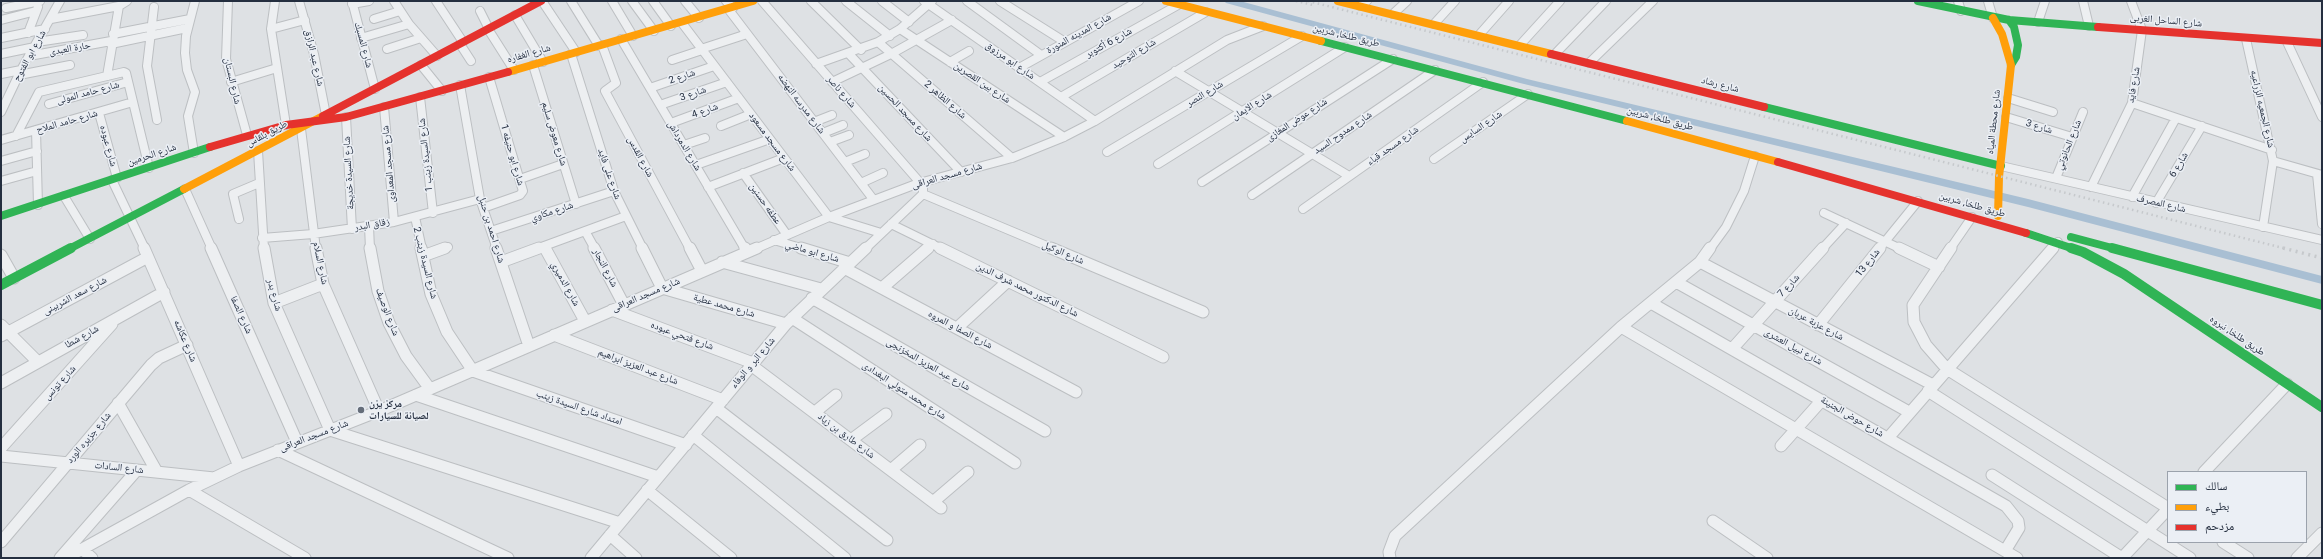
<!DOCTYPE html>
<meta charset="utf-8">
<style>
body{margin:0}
#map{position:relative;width:2323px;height:559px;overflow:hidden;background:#dee1e4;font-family:Roboto,"Noto Naskh Arabic",sans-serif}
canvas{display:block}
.frame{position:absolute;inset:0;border:2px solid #242e3f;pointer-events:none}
.legend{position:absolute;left:2167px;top:471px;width:140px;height:72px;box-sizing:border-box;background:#ebeff5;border:1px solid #9ba2ac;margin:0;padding:5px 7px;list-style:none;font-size:12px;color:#242e3f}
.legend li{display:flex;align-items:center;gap:8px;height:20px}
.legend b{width:20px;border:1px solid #9ba2ac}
</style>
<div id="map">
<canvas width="2323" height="559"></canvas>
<div class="frame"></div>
<ul class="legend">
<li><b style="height:5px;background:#30b455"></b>سالك</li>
<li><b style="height:5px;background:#ff9f0a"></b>بطيء</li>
<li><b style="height:5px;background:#e5322d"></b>مزدحم</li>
</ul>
</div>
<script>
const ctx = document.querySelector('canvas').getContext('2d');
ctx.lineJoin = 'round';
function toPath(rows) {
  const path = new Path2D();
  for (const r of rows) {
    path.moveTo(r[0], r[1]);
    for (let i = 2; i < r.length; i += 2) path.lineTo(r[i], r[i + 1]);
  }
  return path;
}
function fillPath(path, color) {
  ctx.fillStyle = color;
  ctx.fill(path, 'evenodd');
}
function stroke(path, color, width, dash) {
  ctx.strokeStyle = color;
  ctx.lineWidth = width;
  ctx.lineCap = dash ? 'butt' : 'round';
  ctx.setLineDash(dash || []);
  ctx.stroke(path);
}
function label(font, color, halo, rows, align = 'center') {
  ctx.font = font + ' Roboto,"Noto Naskh Arabic",sans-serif';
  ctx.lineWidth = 3;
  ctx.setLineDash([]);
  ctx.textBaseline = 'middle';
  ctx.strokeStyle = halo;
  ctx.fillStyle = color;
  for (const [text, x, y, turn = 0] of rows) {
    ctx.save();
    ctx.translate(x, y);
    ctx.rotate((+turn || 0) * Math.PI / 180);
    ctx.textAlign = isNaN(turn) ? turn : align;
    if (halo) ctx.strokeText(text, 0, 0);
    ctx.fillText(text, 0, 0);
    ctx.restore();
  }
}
fillPath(toPath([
 [1224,1,1240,1,1527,79,2028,199,2322,276,2322,284,2028,207,1520,83,1226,3,1224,1]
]), '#a9bfd3');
const streetFar1 = toPath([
 [228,1,226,59,247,135],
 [275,1,271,29,286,125],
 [299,1,314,54,326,115],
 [352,1,375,89],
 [394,1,409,24,437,56],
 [436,1,463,42],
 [542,1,576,52],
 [571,1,599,46],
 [612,1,633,36],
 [632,1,654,31],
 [653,1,671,26],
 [685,1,699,18],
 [726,1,733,8],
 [762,1,923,186,923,194,865,249],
 [811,1,861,50],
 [846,1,890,36],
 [882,1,909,22],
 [924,1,1095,121],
 [967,1,1041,55],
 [1000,1,1065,42],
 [1958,1,1961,11],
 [1988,1,1993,18],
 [2083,1,2089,26],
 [352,4,369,1],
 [1360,6,1367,1],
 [154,7,147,66,157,120],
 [6,8,40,1],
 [729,10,873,199],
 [480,11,489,29],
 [1393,14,1407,1],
 [515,15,543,62],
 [51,19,119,6,127,1],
 [374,19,400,11],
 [1,20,36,11],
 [2038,22,2045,1],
 [682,23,829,217,881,233],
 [1434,24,1455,1],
 [271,29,305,20],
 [488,29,514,70],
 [900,29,1064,137],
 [28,33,38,7],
 [113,34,190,19],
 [1479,35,1509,1],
 [1,38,45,29],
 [361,38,409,24],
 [621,39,745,249],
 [2246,39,2273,161,2263,227],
 [37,42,83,35],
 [878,42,1012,158],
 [2287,42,2322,117],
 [111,44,187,28],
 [460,44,471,61],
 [602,45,616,83,605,91,690,249],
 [1520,45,1560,1],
 [387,49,421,38],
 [701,49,747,34],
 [1,54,35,47],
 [571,54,614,191,643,249],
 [849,54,961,172],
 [1555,54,1606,1],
 [29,56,111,41],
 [672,60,702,50],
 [950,62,969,51],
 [1589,63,1653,1],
 [816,64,878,42,900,29,932,1],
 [421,65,442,91],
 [533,65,576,204],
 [1019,68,1139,1],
 [1175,71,1349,176],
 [1,74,21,70],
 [19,75,70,65],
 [107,76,119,6],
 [231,82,277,68],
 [832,82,891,54,952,20],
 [1040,82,1178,5],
 [460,85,480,199,497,249],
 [650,88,714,66],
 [420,97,433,213],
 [1061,97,1206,12],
 [2008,98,2053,112],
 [2132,103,2272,150],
 [49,104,128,82],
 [660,105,727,82],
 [384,107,394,222],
 [1,112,21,70,60,1],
 [99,113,117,178],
 [346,117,352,229],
 [2006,117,2072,137],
 [814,122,832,115],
 [671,123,739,98],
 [721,126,751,114],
 [301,129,316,249],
 [36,130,38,205],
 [823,133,843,125],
 [16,136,39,92,124,72,126,73,149,168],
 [1,140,133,102],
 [830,142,849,135],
 [684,145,705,138],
 [258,151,264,249],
 [1107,152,1302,36],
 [194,153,188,116,195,92,187,70,185,53,186,36,195,1],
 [1434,159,1528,94],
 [1,161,37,151],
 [2273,161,2322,175],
 [845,162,865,154],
 [1158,164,1345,47],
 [696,165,770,139],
 [2001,166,2322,240],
 [743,173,787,235],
 [2317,174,2322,224],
 [2056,178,2083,112],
 [520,179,563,164],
 [112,180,145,249],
 [1,181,37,171],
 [1202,182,1393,59],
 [861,183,883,173],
 [708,187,784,158],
 [2091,187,2132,103,2142,30,2131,1],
 [185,189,212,249],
 [923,194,1054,249],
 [1252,195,1435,70],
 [64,196,90,239],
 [2132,197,2176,118],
 [2156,203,2202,126],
 [483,208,520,195,523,191,489,77],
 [1303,209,1483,82],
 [1824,213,1901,249],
 [415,217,422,249],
 [239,219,233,194,259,183],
 [891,224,942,249],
 [369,226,370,249],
 [491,231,614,191],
 [585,231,595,249],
 [262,238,313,234,394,222,480,199],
 [774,240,804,249],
 [544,246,546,249],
 [442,249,448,247],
 [536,249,626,216],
 [755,249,829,217,919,183,1012,158,1064,137,1095,121,1227,40,1263,26],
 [927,249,933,244],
 [1710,249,1726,227,1744,191,1755,156],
 [1822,249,1846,223],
 [1879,249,1918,201],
 [1950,249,1972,217],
 [2052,249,2058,242]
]);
const street = toPath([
 [144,248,239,466],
 [211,248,297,442],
 [264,248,274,303,330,430,620,523],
 [316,248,323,284,379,411],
 [370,248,378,291,389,323,406,356,430,389],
 [421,248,431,294,447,332,473,371,686,445],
 [496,248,529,346],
 [545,248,585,321],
 [594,248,624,305],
 [642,248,662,288,786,324],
 [690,248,702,271],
 [745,248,747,252],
 [801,248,850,263],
 [940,248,1163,357],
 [1051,248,1203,312],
 [1899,248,1939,267],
 [1951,248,1913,305,1914,322,1926,345,1947,369,2168,508],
 [1,255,14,278],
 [423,256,445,248],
 [501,262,539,248],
 [722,262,821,289],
 [1700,262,1933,385],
 [844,268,1076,392],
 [1676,282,1909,412],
 [882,288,928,248],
 [812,298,1045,431],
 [274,303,323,284],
 [1651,303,2006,506,2018,521,2019,528,2005,551],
 [612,310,753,363],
 [792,318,1015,463],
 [1,325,38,362],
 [1818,325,1880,248],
 [1621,327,2017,558],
 [957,328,1008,281],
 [554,335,723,400],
 [1,336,148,257],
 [1732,349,1823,248],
 [751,365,941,508],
 [1,383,164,292],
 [1928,391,2190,558],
 [416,395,658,477],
 [118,403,157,472],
 [716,408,887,540],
 [815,412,836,395],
 [693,435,845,558],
 [1888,438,2053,248],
 [851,440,886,414],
 [1781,446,1822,400],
 [1,448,112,324],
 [278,450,508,558],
 [1,456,214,478],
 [891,470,920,445],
 [2204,472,2287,384],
 [1992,475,2122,558],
 [189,490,305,558],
 [647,490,731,558],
 [933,502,968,472],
 [1713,521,1767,558],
 [610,535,636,558],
 [1,542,151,365,159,358,187,345],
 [2223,542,2248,558],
 [82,549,92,558],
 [60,558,137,470],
 [66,558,189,490,239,466,379,411,757,248],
 [591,558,786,324,866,248],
 [1390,558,1389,552,1395,536,1621,327,1700,262,1710,248],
 [2122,558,2168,509],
 [2297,558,2322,533]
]);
stroke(streetFar1, '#bcbfc2', 10);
stroke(street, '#bcbfc2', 13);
stroke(streetFar1, '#edeff1', 8);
stroke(street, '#edeff1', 11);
stroke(toPath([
 [1918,1,2009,20,2098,27],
 [2009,20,2014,27,2018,45,2016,57,2011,65],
 [1321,41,1627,121],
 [1764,107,2001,166],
 [1,216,210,147],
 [2026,233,2074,249],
 [2071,237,2116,249],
 [69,249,184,189]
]), '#30b455', 8);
stroke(toPath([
 [2071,248,2083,252,2124,274,2322,407],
 [2112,248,2322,305],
 [1,285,71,248]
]), '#30b455', 10);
stroke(toPath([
 [1166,1,1321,41],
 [1338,1,1551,54],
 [1993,18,2002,34,2011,65,1999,177,1998,216],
 [508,72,753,1],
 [1627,121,1778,162],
 [184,189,323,116]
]), '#ff9f0a', 8);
stroke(toPath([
 [2098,27,2322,43],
 [1551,54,1764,107],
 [323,116,541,1],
 [210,147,286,125,346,117,508,72],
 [1778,162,2026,233]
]), '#e5322d', 8);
stroke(toPath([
 [1296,1,1313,5],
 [1308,1,2287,249]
]), '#c6c9cc', 2.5, [1.5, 3.5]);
stroke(toPath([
 [2283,248,2322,258]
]), '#c6c9cc', 3.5, [2, 4.5]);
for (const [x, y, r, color] of [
 [361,410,4,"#656d79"]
]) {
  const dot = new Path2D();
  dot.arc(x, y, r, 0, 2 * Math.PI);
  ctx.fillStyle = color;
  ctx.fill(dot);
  stroke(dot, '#ebeff5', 1.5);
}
label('10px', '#242e3f', '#ebeff5', [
 ["شارع الساحل الغربى",2166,21,5],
 ["شارع المدينه المنورة",1079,34,-29],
 ["طريق طلخا, شربين",1346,36,14],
 ["شارع 6 أكتوبر",1109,43,-29],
 ["شارع المسبك",363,45,75],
 ["حارة العبدى",70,49,-10],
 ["شارع الغفاره",529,54,-16],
 ["شارع التوحيد",1134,54,-31],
 ["شارع ابو الفتوح",30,56,-61],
 ["شارع عبد الرازق",314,58,77],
 ["شارع ابو مرزوق",1010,61,35],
 ["شارع 2",682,77,-19],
 ["شارع البستان",232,81,77],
 ["شارع بين القصرين",982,83,34],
 ["شارع رشاد",1720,85,14],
 ["شارع فايد",2134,85,-80],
 ["شارع ناصر",841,92,49],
 ["شارع حامد المولى",88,93,-15],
 ["شارع 3",693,94,-19],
 ["شارع النصر",1205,94,-31],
 ["شارع الظاهر 2",945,100,41],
 ["شارع مدرسه النهضه",801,104,53],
 ["شارع الايمان",1252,106,-32],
 ["شارع الجمعيه الزراعيه",2262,109,77],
 ["شارع 4",705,111,-20],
 ["شارع مسجد الحسين",905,113,47],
 ["طريق طلخا, شربين",1660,119,15],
 ["شارع عوض المغازى",1297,120,-33],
 ["شارع حامد الملاح",67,122,-16],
 ["شارع محطة المياه",1994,122,-84],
 ["شارع السايس",1481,127,-34],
 ["شارع 3",2039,127,17],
 ["شارع ممدوح السيد",1343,133,-34],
 ["طريق بلقاس",267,134,-28],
 ["شارع معوض سليم",554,134,73],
 ["شارع مسجد مسعود",772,142,53],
 ["شارع الحانوتي",2069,145,-68],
 ["شارع عبوده",108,146,75],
 ["شارع الدمرداش",684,146,59],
 ["شارع مسجد قباء",1393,146,-35],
 ["شارع الحرمين",152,155,-18],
 ["شارع السيدة زينب 1",426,155,-96],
 ["شارع ابو حنيفه 1",512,155,74],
 ["شارع القدس",640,157,62],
 ["شارع مسجد المعداوى",389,164,-95],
 ["شارع 6",2179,165,-59],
 ["شارع السيدة خديجة",349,173,-93],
 ["شارع على فايد",609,174,71],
 ["شارع مسجد العراقى",947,176,-16],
 ["عطفه حسنين",765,204,55],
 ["شارع المصرف",2161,204,13],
 ["طريق طلخا, شربين",1972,205,16],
 ["شارع مكاوي",552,212,-18],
 ["زقاق البدر",372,225,-10],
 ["شارع احمد بن حنبل",491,229,73],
 ["شارع ابو ماضي",812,252,16],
 ["شارع الوكيل",1063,253,23],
 ["شارع السلام",320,263,78],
 ["شارع السيدة زينب 2",425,263,76],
 ["شارع 13",1868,263,-51],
 ["شارع النجار",605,268,62],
 ["شارع الدميري",565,284,61],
 ["شارع 7",1789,286,-47],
 ["شارع الدكتور محمد شرف الدين",1027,290,26],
 ["شارع بدر",274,295,75],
 ["شارع مسجد العراقى",646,295,-23],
 ["شارع سعد الشربينى",75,296,-28],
 ["شارع محمد عطية",724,306,16],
 ["شارع الوصيف",387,312,69],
 ["شارع الصفا",241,315,66],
 ["شارع عزبة عربان",1816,324,28],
 ["شارع الصفا و المروه",960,330,28],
 ["شارع فتحي عبوده",682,336,20],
 ["طريق طلخا, نبروه",2237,336,34],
 ["شارع شطا",82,337,-29],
 ["شارع عكاشه",185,341,67],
 ["شارع نبيل العشرى",1793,347,29],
 ["شارع البر و الوفاء",753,363,-50],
 ["شارع عبد العزيز المخزنجى",928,365,30],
 ["شارع عبد العزيز ابراهيم",638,367,21],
 ["شارع تونس",60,383,-48],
 ["شارع محمد متولي البغدادى",904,391,33],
 ["امتداد شارع السيدة زينب",579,408,19],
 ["شارع حوض الجنينة",1852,417,30],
 ["شارع مسجد العراقى",314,436,-21],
 ["شارع طارق بن زياد",846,436,37],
 ["شارع جزيره الورد",89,438,-50],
 ["شارع السادات",119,468,6]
]);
label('bold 10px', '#242e3f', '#ebeff5', [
 ["مركز يزن",369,404],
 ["لصيانة للسيارات",369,416]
], 'left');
</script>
